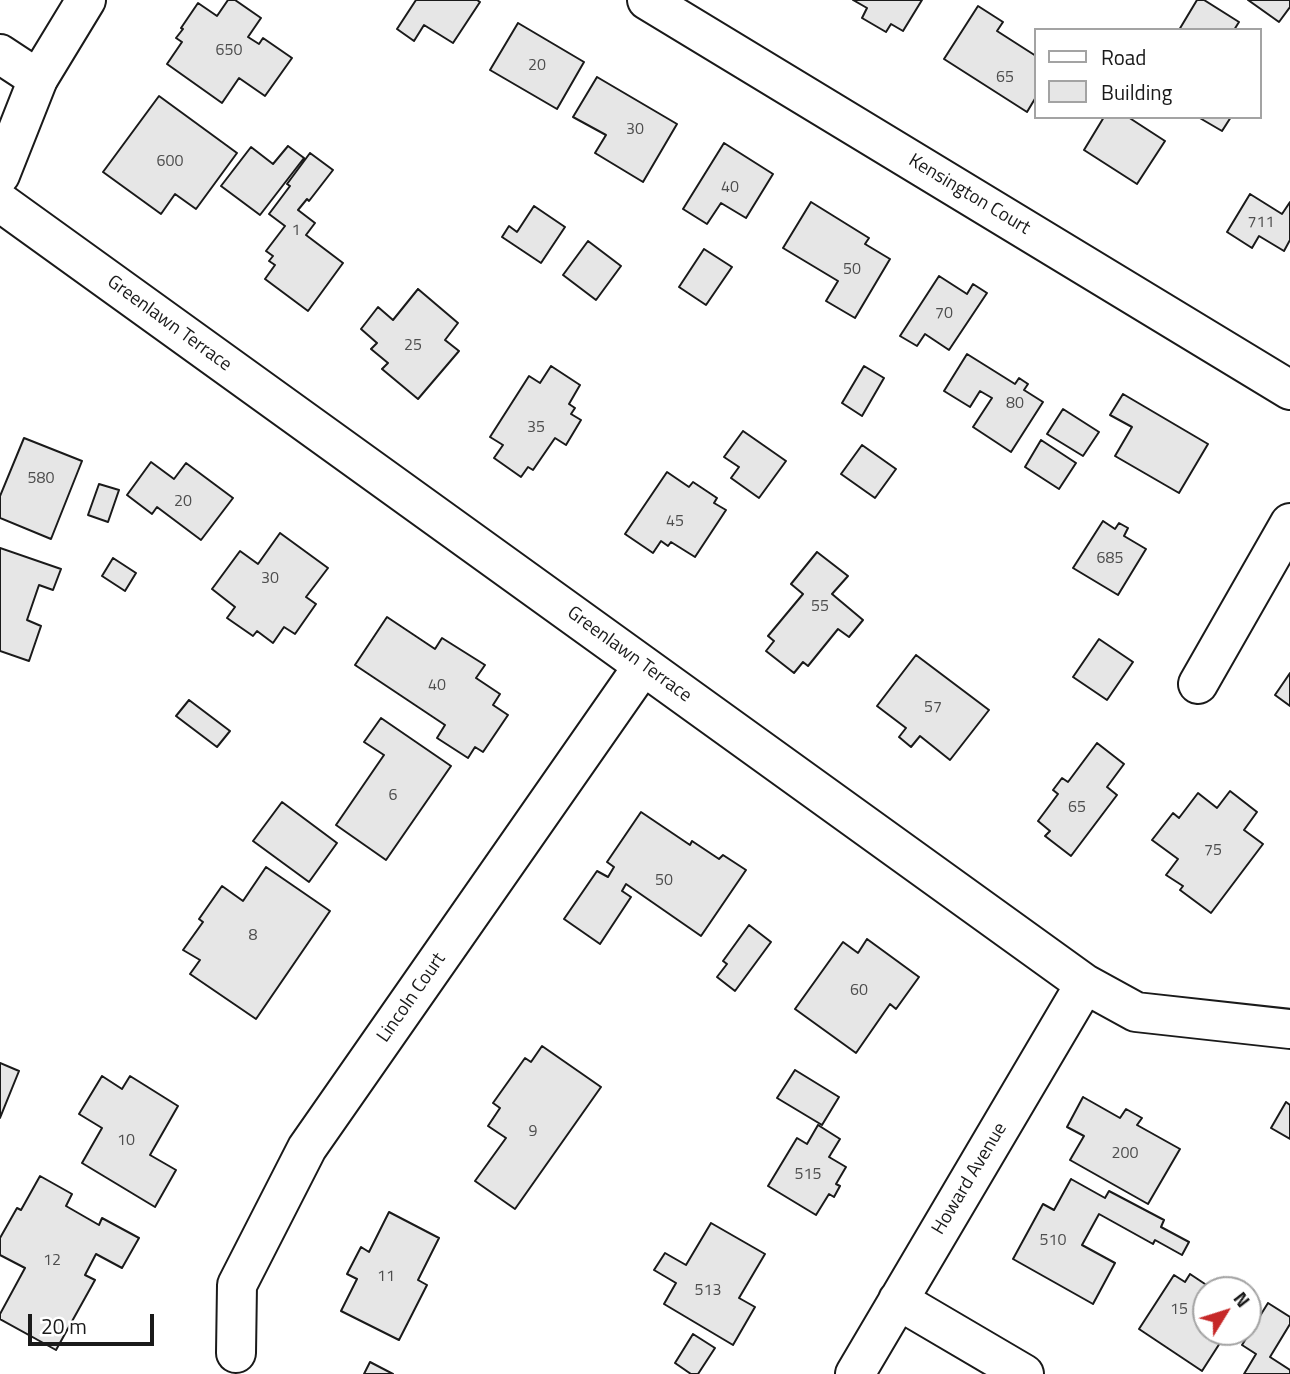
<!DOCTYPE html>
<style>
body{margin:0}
#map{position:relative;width:1290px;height:1374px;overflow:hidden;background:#fff;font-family:"Titillium Web",sans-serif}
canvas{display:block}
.legend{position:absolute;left:1034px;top:28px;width:228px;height:91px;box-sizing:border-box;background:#fff;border:2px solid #a3a3a3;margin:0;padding:9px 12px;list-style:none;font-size:21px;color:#1a1a1a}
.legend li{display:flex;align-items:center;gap:14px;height:35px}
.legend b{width:35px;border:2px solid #a3a3a3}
.north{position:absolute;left:1192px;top:1276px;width:70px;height:70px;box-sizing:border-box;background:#fff;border:2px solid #a3a3a3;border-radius:50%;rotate:52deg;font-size:19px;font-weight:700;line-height:28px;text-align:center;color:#1a1a1a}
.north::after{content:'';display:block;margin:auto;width:24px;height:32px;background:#c62828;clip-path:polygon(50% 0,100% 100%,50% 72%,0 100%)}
.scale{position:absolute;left:28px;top:1314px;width:126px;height:32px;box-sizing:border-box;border:4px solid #1a1a1a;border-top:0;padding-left:9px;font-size:21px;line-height:24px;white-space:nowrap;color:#1a1a1a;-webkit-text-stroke:5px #fff;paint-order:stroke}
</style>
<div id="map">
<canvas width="1290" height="1374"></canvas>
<ul class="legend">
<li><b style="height:9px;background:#fff"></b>Road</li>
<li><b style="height:19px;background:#e6e6e6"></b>Building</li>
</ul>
<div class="north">N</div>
<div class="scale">20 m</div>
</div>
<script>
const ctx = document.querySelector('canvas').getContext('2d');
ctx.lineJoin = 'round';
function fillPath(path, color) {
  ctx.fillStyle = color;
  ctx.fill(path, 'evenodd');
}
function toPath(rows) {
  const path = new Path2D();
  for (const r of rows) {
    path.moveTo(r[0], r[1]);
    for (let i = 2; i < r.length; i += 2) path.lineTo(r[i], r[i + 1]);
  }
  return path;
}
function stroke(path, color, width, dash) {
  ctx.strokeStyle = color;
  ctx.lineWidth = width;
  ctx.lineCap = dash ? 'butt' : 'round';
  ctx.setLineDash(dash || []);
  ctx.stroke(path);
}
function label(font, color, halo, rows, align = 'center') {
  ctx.font = font + ' "Titillium Web",sans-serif';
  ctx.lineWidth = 5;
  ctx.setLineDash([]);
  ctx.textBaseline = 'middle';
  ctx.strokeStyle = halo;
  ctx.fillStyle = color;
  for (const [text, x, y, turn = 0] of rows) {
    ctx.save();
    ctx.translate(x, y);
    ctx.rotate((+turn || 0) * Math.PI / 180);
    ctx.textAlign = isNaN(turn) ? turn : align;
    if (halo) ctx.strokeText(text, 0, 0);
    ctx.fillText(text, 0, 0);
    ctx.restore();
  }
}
const building = toPath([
 [228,0,235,0,261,18,248,37,259,44,263,38,292,58,265,96,239,78,222,103,167,64,182,42,176,38,183,29,181,28,198,3,217,16,228,0],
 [416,0,477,0,480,2,453,43,424,25,414,41,397,29,416,0],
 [853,0,922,0,903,31,891,24,886,32,862,18,867,8,853,0],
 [1197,0,1204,0,1239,22,1234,30,1179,30,1197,0],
 [1248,0,1290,0,1290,7,1279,22,1248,0],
 [978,6,1003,22,997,31,1036,56,1036,97,1027,112,944,59,978,6],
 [518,23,584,62,557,109,490,70,518,23],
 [597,77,677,124,643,182,595,153,606,135,573,117,597,77],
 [159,96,237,153,196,209,175,194,161,214,103,172,159,96],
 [1104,117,1128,117,1165,141,1137,184,1084,150,1104,117],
 [1198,117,1231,117,1222,131,1198,117],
 [724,143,773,174,746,218,721,203,707,224,683,209,724,143],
 [288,146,304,158,260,215,221,186,251,147,273,164,288,146],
 [310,153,333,170,309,201,307,199,298,210,315,223,306,235,343,263,308,311,265,279,275,265,269,261,273,256,266,251,285,226,269,214,290,186,287,184,310,153],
 [1250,194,1282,214,1290,202,1290,240,1284,251,1259,236,1252,248,1227,232,1250,194],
 [811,202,869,238,865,244,890,259,855,318,826,301,838,281,783,248,811,202],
 [534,206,565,227,541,263,502,237,509,226,517,232,534,206],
 [588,241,621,266,596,300,563,275,588,241],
 [704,249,732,267,706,305,679,287,704,249],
 [939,276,967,294,973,284,987,293,949,350,925,334,917,346,900,336,939,276],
 [418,289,458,323,445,340,459,351,418,399,382,369,388,363,371,349,377,343,361,329,378,307,393,320,418,289],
 [967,354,1015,384,1019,378,1028,384,1024,390,1043,402,1011,452,973,427,992,398,980,391,970,407,944,391,967,354],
 [551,366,580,385,569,404,575,408,571,414,581,420,566,445,555,438,533,470,528,467,521,477,494,458,503,445,490,437,529,376,540,383,551,366],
 [864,366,884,378,862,416,842,403,864,366],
 [1123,394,1208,444,1179,493,1115,456,1132,427,1110,415,1123,394],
 [1063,409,1099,432,1083,456,1047,434,1063,409],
 [743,431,786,461,759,498,731,478,739,467,724,457,743,431],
 [24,438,82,461,51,539,0,518,0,496,24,438],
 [1041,440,1076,463,1059,489,1025,467,1041,440],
 [862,445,896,469,875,498,841,474,862,445],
 [151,462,174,479,186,463,233,498,201,540,157,507,152,514,127,495,151,462],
 [667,472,689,487,693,482,717,498,714,503,726,510,695,557,671,542,668,546,661,541,653,553,625,534,667,472],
 [99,484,119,490,108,522,88,515,99,484],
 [1103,521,1115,529,1119,523,1128,528,1124,536,1146,549,1118,595,1073,568,1103,521],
 [280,533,328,568,306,597,316,604,295,634,284,627,273,643,257,631,253,636,227,618,235,607,212,589,240,551,258,564,280,533],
 [0,548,61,569,53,590,39,585,27,620,41,626,29,661,0,651,0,548],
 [817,552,848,576,832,594,863,620,849,637,838,629,808,666,803,662,794,673,766,651,774,641,768,636,803,594,791,584,817,552],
 [113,558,136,573,125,591,102,576,113,558],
 [387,617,435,649,442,638,485,665,476,678,500,694,493,705,508,715,483,752,475,747,468,758,437,738,445,725,355,665,387,617],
 [1099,639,1133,662,1107,700,1073,677,1099,639],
 [916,655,989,710,950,760,920,736,911,747,899,737,906,728,877,706,916,655],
 [1290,673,1290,706,1275,695,1290,673],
 [189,700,230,731,217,747,176,716,189,700],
 [381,718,451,766,386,860,336,825,384,755,364,742,381,718],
 [1097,743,1124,764,1107,787,1117,795,1071,856,1045,836,1050,831,1038,821,1058,794,1053,790,1062,778,1068,782,1097,743],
 [1230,791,1257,812,1244,830,1263,844,1211,913,1180,890,1183,886,1166,875,1178,859,1152,840,1173,813,1179,818,1198,793,1217,808,1230,791],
 [282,802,337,843,309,882,253,841,282,802],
 [641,812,690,845,692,841,719,859,723,855,746,870,701,936,626,884,622,891,631,897,600,944,564,919,597,871,608,877,614,867,607,862,641,812],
 [266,867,330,911,256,1019,190,974,200,960,183,950,203,922,199,919,222,886,243,901,266,867],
 [749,925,771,942,735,991,717,977,727,964,723,961,749,925],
 [867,939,919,977,896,1009,890,1004,856,1053,795,1009,843,942,858,953,867,939],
 [542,1046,601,1087,515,1209,475,1181,506,1138,488,1126,500,1108,493,1103,525,1058,531,1062,542,1046],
 [0,1063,19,1071,0,1118,0,1063],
 [795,1070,839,1097,822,1125,777,1098,795,1070],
 [102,1076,122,1089,130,1076,178,1106,150,1155,176,1170,155,1207,82,1163,102,1128,79,1114,102,1076],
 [1083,1097,1120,1118,1126,1109,1142,1118,1137,1125,1180,1149,1148,1204,1070,1160,1084,1136,1067,1127,1083,1097],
 [1286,1102,1290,1105,1290,1139,1271,1128,1286,1102],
 [818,1125,840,1139,829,1157,846,1167,836,1184,840,1186,834,1197,829,1194,816,1215,768,1186,797,1138,807,1144,818,1125],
 [40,1176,72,1194,66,1206,99,1225,102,1218,139,1238,122,1268,96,1254,85,1275,95,1280,56,1350,0,1319,0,1314,25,1268,0,1255,0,1238,17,1208,21,1210,40,1176],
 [1071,1179,1105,1198,1109,1191,1164,1220,1161,1227,1189,1242,1182,1255,1155,1240,1153,1244,1099,1214,1082,1245,1115,1263,1093,1304,1013,1259,1043,1204,1054,1210,1071,1179],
 [389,1212,439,1238,418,1280,427,1285,399,1340,341,1311,357,1279,347,1274,361,1247,369,1252,389,1212],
 [711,1223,765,1254,739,1298,755,1307,733,1345,664,1304,676,1283,654,1270,665,1253,686,1265,711,1223],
 [1190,1274,1214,1290,1206,1290,1206,1332,1227,1332,1202,1371,1139,1329,1174,1275,1185,1282,1190,1274],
 [1268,1303,1290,1317,1290,1324,1270,1357,1290,1370,1290,1374,1244,1374,1256,1354,1242,1345,1268,1303],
 [693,1334,715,1348,698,1374,691,1374,675,1363,693,1334],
 [370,1362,393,1374,364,1374,370,1362]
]);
fillPath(building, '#e6e6e6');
stroke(building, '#1a1a1a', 2);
const street = toPath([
 [647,0,1290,390],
 [0,54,38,79],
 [0,202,1085,984,1136,1012,1290,1029],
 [1198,684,1290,523],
 [898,1300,1024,1374],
 [236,1353,237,1285,307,1148,643,666],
 [855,1374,1085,984]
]);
const secondary = toPath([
 [0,175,38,79,86,0]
]);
stroke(street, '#1a1a1a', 42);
stroke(secondary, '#1a1a1a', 42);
stroke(street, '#fff', 38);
stroke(secondary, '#fff', 38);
label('16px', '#4d4d4d', null, [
 ["650",229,51],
 ["20",537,66],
 ["65",1005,78],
 ["30",635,130],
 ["600",170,162],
 ["40",730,188],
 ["711",1261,223],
 ["1",296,231],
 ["50",852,270],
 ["70",944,314],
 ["25",413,346],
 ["80",1015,404],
 ["35",536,428],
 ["580",41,479],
 ["20",183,502],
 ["45",675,522],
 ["685",1110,559],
 ["30",270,579],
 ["55",820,607],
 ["40",437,686],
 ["57",933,708],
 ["6",393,796],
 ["65",1077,808],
 ["75",1213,851],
 ["50",664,881],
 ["8",253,936],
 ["60",859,991],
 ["9",533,1132],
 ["10",126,1141],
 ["200",1125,1154],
 ["515",808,1175],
 ["510",1053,1241],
 ["12",52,1261],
 ["11",386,1277],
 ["513",708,1291],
 ["15",1179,1310]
]);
label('19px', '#1a1a1a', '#fff', [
 ["Kensington Court",969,195,31],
 ["Greenlawn Terrace",169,324,36],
 ["Greenlawn Terrace",629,655,36],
 ["Lincoln Court",412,998,-55],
 ["Howard Avenue",970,1179,-59]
]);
</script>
